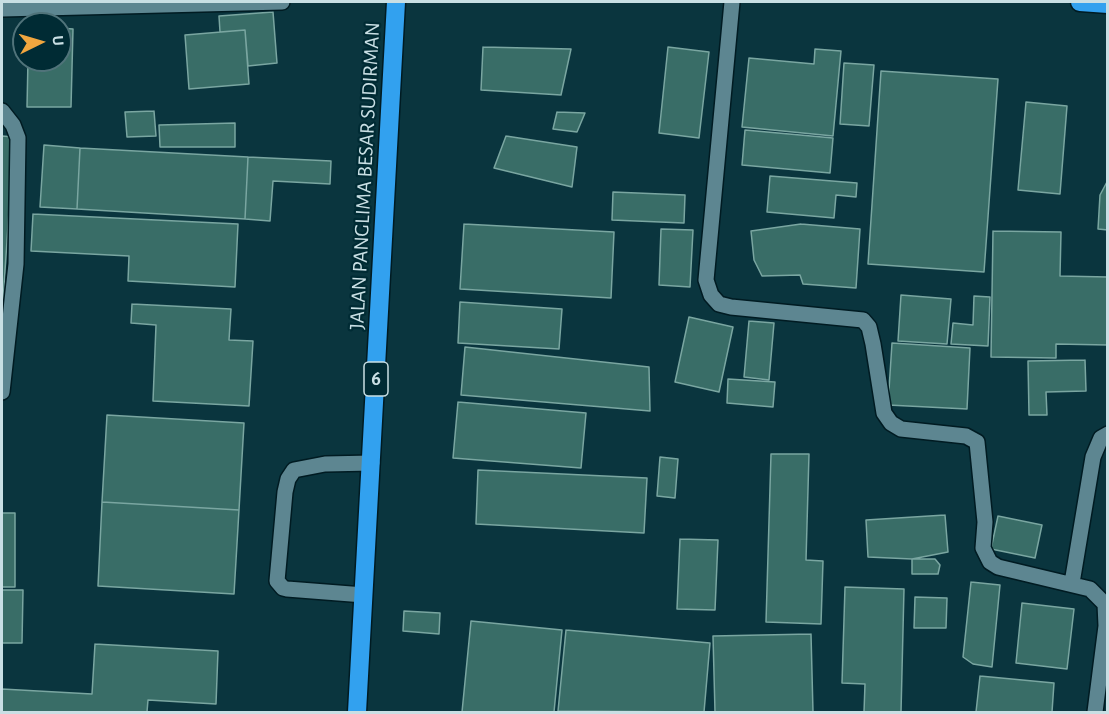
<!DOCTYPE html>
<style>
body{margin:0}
#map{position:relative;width:1109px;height:714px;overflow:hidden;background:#0a353e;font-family:"Alegreya Sans",sans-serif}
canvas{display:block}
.frame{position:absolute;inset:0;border:3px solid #c9dfe4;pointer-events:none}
.north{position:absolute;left:12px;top:12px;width:60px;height:60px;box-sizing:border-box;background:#002b34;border:2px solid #50737a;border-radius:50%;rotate:85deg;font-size:16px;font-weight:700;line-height:24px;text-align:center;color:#c9dfe4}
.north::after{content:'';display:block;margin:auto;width:21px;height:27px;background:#f0a63f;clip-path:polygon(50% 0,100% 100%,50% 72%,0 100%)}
</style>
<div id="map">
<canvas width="1109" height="714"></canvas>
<div class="frame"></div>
<div class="north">U</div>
</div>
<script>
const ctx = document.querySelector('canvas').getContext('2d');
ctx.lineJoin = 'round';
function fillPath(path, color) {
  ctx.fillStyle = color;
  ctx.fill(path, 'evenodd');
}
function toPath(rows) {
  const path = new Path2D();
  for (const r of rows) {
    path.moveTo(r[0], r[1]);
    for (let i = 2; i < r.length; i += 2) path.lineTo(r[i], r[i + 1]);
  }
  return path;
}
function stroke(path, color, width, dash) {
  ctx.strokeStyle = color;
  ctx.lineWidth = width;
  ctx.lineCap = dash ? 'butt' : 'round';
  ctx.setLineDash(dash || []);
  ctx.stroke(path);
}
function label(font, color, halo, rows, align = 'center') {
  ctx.font = font + ' "Alegreya Sans",sans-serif';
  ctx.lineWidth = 4.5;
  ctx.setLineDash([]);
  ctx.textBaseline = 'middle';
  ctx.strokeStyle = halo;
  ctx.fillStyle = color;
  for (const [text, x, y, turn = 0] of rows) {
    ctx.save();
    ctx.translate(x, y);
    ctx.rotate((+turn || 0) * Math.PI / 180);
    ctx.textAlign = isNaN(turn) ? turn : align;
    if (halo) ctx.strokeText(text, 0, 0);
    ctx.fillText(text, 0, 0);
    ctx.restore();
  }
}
const building = toPath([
 [273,12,277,63,248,66,245,30,220,32,219,16,273,12],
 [60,28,73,29,71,107,27,107,28,60,60,60,60,28],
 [245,30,249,84,189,89,185,35,245,30],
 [483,47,571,49,561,95,481,90,483,47],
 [668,47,709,52,699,138,659,133,668,47],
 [815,49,841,51,833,136,742,127,749,58,814,64,815,49],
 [844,63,874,65,869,126,840,124,844,63],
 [881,71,998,79,984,272,868,264,881,71],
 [1026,102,1067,106,1060,194,1018,190,1026,102],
 [154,111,156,136,127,137,125,112,154,111],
 [557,112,585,113,577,132,553,129,557,112],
 [235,123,235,147,160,147,159,125,235,123],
 [745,130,833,138,830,173,742,165,745,130],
 [2,136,14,137,2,315,2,136],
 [506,136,577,147,572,187,494,168,506,136],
 [44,145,80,148,77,209,40,207,44,145],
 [80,148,248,157,245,219,77,209,80,148],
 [248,157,331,161,330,184,273,181,270,221,245,219,248,157],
 [770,176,857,183,856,197,836,195,834,218,767,212,770,176],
 [1108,180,1108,230,1098,229,1100,195,1108,180],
 [613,192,685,195,684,223,612,220,613,192],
 [33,214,238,224,235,287,128,281,129,256,31,251,33,214],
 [464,224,614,232,611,298,460,289,464,224],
 [801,224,860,229,856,288,803,284,800,275,762,276,754,260,751,231,801,224],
 [661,229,693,230,690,287,659,285,661,229],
 [993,231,1061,232,1060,276,1108,277,1108,345,1056,344,1056,358,991,357,993,231],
 [901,295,951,299,947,344,898,341,901,295],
 [974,296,990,297,988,346,951,344,953,323,973,325,974,296],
 [460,302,562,309,559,349,458,343,460,302],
 [132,304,231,309,229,340,253,341,249,406,153,401,156,325,131,323,132,304],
 [689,317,733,327,719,392,675,382,689,317],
 [749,321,774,323,769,380,744,377,749,321],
 [892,343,970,348,967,409,888,405,892,343],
 [465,347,649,367,650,411,461,395,465,347],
 [1085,360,1086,391,1046,392,1047,415,1029,415,1028,361,1085,360],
 [728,379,775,382,773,407,727,403,728,379],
 [458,402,586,413,581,468,453,458,458,402],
 [107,415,244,423,239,510,102,502,107,415],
 [771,454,809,454,806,560,823,561,821,624,766,622,771,454],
 [660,457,678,459,675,498,657,496,660,457],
 [478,470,647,478,644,533,476,524,478,470],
 [102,502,239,510,234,594,98,586,102,502],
 [2,513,15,513,15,587,2,587,2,513],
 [945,515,948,552,912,559,868,557,866,520,945,515],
 [998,516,1042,525,1035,558,991,549,998,516],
 [680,539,718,540,715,610,677,609,680,539],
 [912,559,935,559,940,565,938,574,912,574,912,559],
 [971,582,1000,585,992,667,973,664,963,657,971,582],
 [845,587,904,589,901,712,864,712,865,684,842,683,845,587],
 [2,590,23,590,22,643,2,643,2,590],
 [915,597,947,598,946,628,914,628,915,597],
 [1022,603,1074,609,1067,669,1016,663,1022,603],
 [404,611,440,613,439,634,403,631,404,611],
 [471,621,562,630,554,712,462,712,471,621],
 [566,630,710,643,704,712,558,711,566,630],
 [811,634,813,712,715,712,713,636,811,634],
 [95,644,218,651,216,704,148,700,147,712,2,712,2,689,92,694,95,644],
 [980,676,1054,683,1052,712,976,712,980,676]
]);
fillPath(building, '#396d67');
stroke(building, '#7aa6a1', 1.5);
const minor = toPath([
 [732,2,706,280,711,295,719,304,731,307,863,320,869,327,873,344,884,413,891,423,901,429,966,436,977,442,985,522,983,548,990,562,998,567,1090,589,1105,604,1106,626,1095,712],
 [2,9,282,2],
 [2,111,13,125,18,138,16,264,2,392],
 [1072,583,1093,457,1101,438,1108,434],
 [364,595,287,589,283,588,277,581,285,492,288,479,294,470,325,464,372,463]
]);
const highway = toPath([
 [1080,2,1108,4],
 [357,712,396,2]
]);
stroke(minor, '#001b22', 18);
stroke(highway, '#001b22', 21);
stroke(minor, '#5d8691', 15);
stroke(highway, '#32a1ef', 18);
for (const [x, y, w] of [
 [376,379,24]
]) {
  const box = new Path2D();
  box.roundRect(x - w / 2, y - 17, w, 34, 4.5);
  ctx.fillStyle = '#002b34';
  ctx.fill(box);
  stroke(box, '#c9dfe4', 1.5);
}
label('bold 20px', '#c9dfe4', null, [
 ["6",376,379]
]);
label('21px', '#c9dfe4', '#002b34', [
 ["JALAN PANGLIMA BESAR SUDIRMAN",365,176,-87]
]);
</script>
